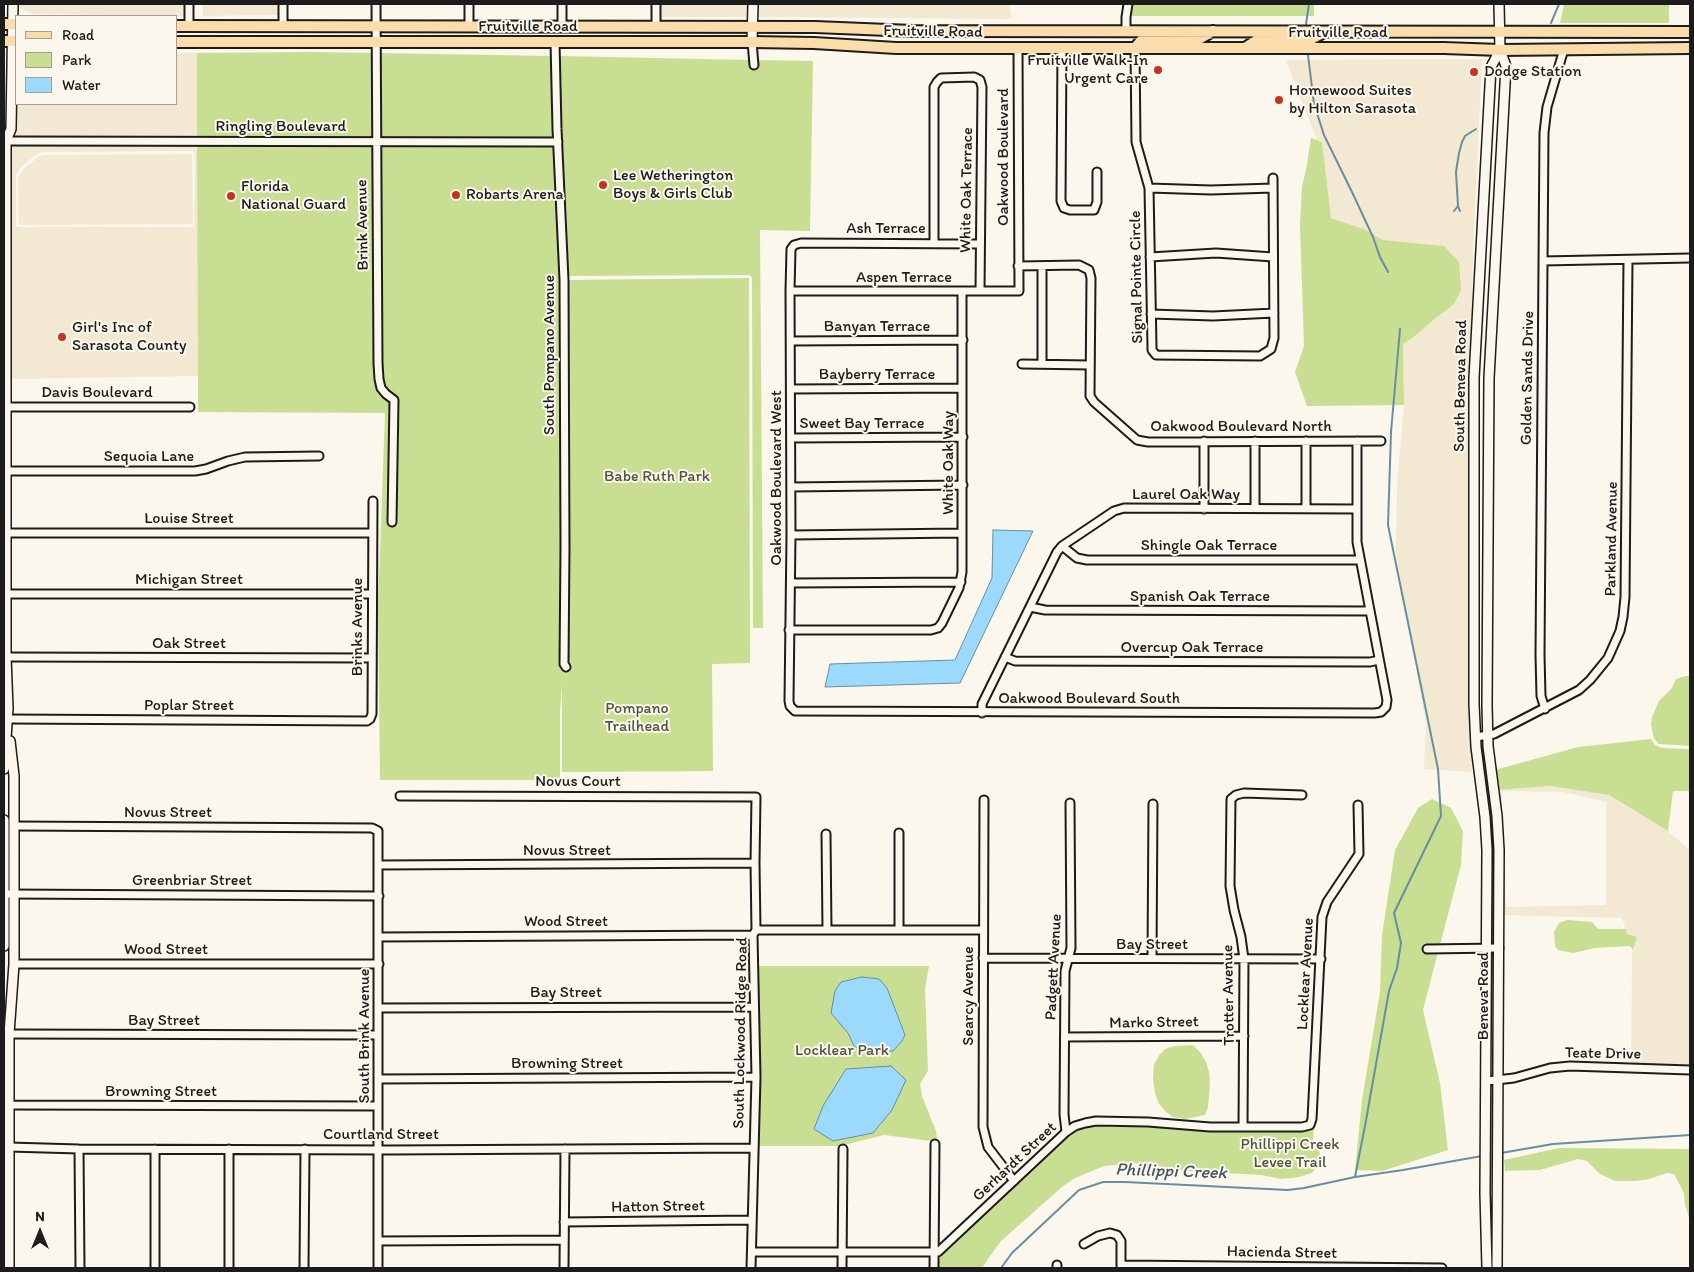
<!DOCTYPE html>
<style>
body{margin:0}
#map{position:relative;width:1694px;height:1272px;overflow:hidden;background:#fbf7ec;font-family:Itim,sans-serif}
canvas{display:block}
.frame{position:absolute;inset:0;border:5px solid #1c1c1c;pointer-events:none}
.legend{position:absolute;left:15px;top:15px;width:162px;height:90px;box-sizing:border-box;background:#fbf7ec;border:1px solid #a29f99;margin:0;padding:6px 9px;list-style:none;font-size:15px;color:#1c1c1c}
.legend li{display:flex;align-items:center;gap:10px;height:25px}
.legend b{width:25px;border:1px solid #a29f99}
.north{position:absolute;left:15px;top:1207px;width:50px;height:50px;-webkit-text-stroke:4px #fbf7ec;paint-order:stroke;rotate:0deg;font-size:14px;font-weight:700;line-height:20px;text-align:center;color:#1c1c1c}
.north::after{content:'';display:block;margin:auto;width:18px;height:22px;background:#1c1c1c;clip-path:polygon(50% 0,100% 100%,50% 72%,0 100%)}
</style>
<div id="map">
<canvas width="1694" height="1272"></canvas>
<div class="frame"></div>
<ul class="legend">
<li><b style="height:6px;background:#fbddab"></b>Road</li>
<li><b style="height:14px;background:#c8de93"></b>Park</li>
<li><b style="height:14px;background:#9bdafc"></b>Water</li>
</ul>
<div class="north">N</div>
</div>
<script>
const ctx = document.querySelector('canvas').getContext('2d');
ctx.lineJoin = 'round';
function fillPath(path, color) {
  ctx.fillStyle = color;
  ctx.fill(path, 'evenodd');
}
function toPath(rows) {
  const path = new Path2D();
  for (const r of rows) {
    path.moveTo(r[0], r[1]);
    for (let i = 2; i < r.length; i += 2) path.lineTo(r[i], r[i + 1]);
  }
  return path;
}
function stroke(path, color, width, dash) {
  ctx.strokeStyle = color;
  ctx.lineWidth = width;
  ctx.lineCap = dash ? 'butt' : 'round';
  ctx.setLineDash(dash || []);
  ctx.stroke(path);
}
function label(font, color, halo, rows, align = 'center') {
  ctx.font = font + ' Itim,sans-serif';
  ctx.lineWidth = 4;
  ctx.setLineDash([]);
  ctx.textBaseline = 'middle';
  ctx.strokeStyle = halo;
  ctx.fillStyle = color;
  for (const [text, x, y, turn = 0] of rows) {
    ctx.save();
    ctx.translate(x, y);
    ctx.rotate((+turn || 0) * Math.PI / 180);
    ctx.textAlign = isNaN(turn) ? turn : align;
    if (halo) ctx.strokeText(text, 0, 0);
    ctx.fillText(text, 0, 0);
    ctx.restore();
  }
}
fillPath(toPath([
 [19,4,186,4,186,16,33,14,19,8],
 [203,4,280,4,280,15,203,16],
 [659,4,750,4,749,17,659,17],
 [756,4,1009,4,1012,19,756,17],
 [176,53,197,53,197,138,11,137,17,104,176,104],
 [1482,59,1473,253,1469,577,1472,772,1424,769,1426,724,1396,554,1397,483,1404,405,1403,344,1415,336,1454,303,1444,246,1383,240,1364,229,1330,218,1322,142,1317,140,1286,60],
 [9,144,197,145,198,376,10,379],
 [193,151,195,154,194,227,16,227,16,175,21,167,37,154,43,152],
 [192,154,193,224,19,225,18,177,23,170,39,156,43,155],
 [1550,786,1609,795,1668,831,1690,850,1690,1067,1631,1064,1632,953,1637,937,1627,934,1622,918,1502,915,1502,820,1506,907,1606,905,1606,802,1563,792,1504,791,1502,793,1502,809,1497,793,1497,790]
]), '#f3e9d2');
fillPath(toPath([
 [1131,4,1314,4,1314,16,1129,16],
 [1564,4,1669,4,1669,23,1560,23],
 [310,52,373,53,373,139,197,138,197,53],
 [379,53,552,56,555,139,379,139],
 [559,56,750,60,751,69,757,68,757,60,813,61,810,231,760,230,763,628,753,628,752,277,749,275,567,276,560,129],
 [1311,138,1322,142,1331,218,1364,229,1383,240,1444,246,1459,262,1461,290,1454,304,1436,318,1415,336,1403,344,1404,405,1307,406,1295,372,1304,346,1300,225,1302,186,1306,170],
 [197,145,373,146,375,371,379,390,384,397,391,402,390,526,396,526,396,410,399,399,386,389,382,378,379,146,555,146,561,280,560,658,562,670,564,280,749,278,750,663,712,664,713,771,562,772,562,685,560,711,560,780,380,780,378,605,385,413,198,412],
 [1685,676,1690,676,1690,746,1659,744,1654,739,1651,725,1652,717,1659,701,1671,689,1676,679],
 [1651,739,1655,745,1662,748,1690,749,1690,791,1673,791,1668,831,1609,795,1550,786,1497,790,1495,770,1578,747],
 [1432,799,1451,808,1463,831,1461,865,1440,945,1424,946,1424,953,1438,952,1423,1010,1440,1083,1448,1150,1382,1171,1355,1170,1362,1100,1380,992,1382,935,1395,850,1418,808],
 [1567,920,1592,922,1598,929,1626,929,1627,934,1637,937,1633,950,1630,946,1595,948,1573,953,1558,950,1555,946,1554,932,1559,923],
 [758,966,929,966,925,989,928,1071,920,1084,922,1096,936,1131,937,1140,931,1141,884,1135,840,1146,757,1146],
 [1193,1045,1200,1052,1206,1062,1209,1072,1210,1084,1208,1107,1205,1115,1185,1119,1173,1117,1166,1112,1159,1104,1155,1093,1153,1079,1154,1064,1160,1054,1165,1049,1174,1046],
 [1098,1124,1149,1125,1214,1130,1309,1130,1314,1126,1313,1142,1320,1153,1318,1164,1312,1173,1299,1177,1282,1179,1261,1175,1187,1171,1139,1163,1104,1166,1075,1178,1062,1187,1001,1241,990,1256,982,1268,938,1268,940,1258,945,1251,1064,1136,1075,1129,1086,1125],
 [1559,1148,1690,1149,1690,1221,1685,1205,1684,1193,1674,1174,1667,1173,1649,1179,1637,1181,1615,1181,1600,1174,1587,1161,1578,1159,1540,1170,1505,1171,1504,1160]
]), '#c8de93');
const water = toPath([
 [993,530,1033,531,960,683,825,687,830,664,955,660,992,578,993,530],
 [862,977,879,979,887,988,905,1035,902,1041,893,1051,863,1051,854,1046,848,1033,831,1013,835,991,841,982,862,977],
 [891,1066,906,1080,892,1110,873,1133,833,1141,814,1129,823,1106,846,1069,891,1066]
]);
fillPath(water, '#9bdafc');
stroke(water, '#688ea2', 1);
stroke(toPath([
 [1551,23,1559,4],
 [1306,24,1309,4],
 [1308,55,1314,104,1324,135,1352,192,1373,237,1380,257,1388,272],
 [1454,211,1458,206],
 [1460,211,1458,206,1456,172,1459,153,1462,142,1465,136,1476,129],
 [1501,1153,1553,1144,1690,1135],
 [1355,1177,1365,1126,1389,991,1397,968,1401,943,1394,913,1441,816,1438,769,1388,525,1391,432,1400,329],
 [1001,1268,1012,1253,1079,1190,1103,1182,1125,1182,1288,1190,1304,1188,1355,1177,1403,1170,1482,1156]
]), '#688ea2', 2);
const minor = toPath([
 [376,4,378,363,379,379,381,388,386,394,394,400,392,522],
 [189,26,189,4],
 [283,26,283,4],
 [469,26,469,4],
 [562,26,562,4],
 [656,26,656,4],
 [1126,32,1126,17,1128,4],
 [555,42,557,129,564,280,565,548,564,664,566,667],
 [752,42,754,65],
 [1062,48,1061,201,1064,208,1070,210,1094,210,1097,202,1097,172],
 [1135,48,1136,142,1149,188,1152,347,1152,350,1156,355,1260,356,1271,349,1274,338,1273,178],
 [6,141,558,142],
 [1149,188,1211,190,1273,188],
 [934,243,934,87,937,82,941,78,974,77,980,80,982,87,980,291],
 [980,244,801,243,794,245,791,249,790,291,791,535,789,701,790,706,795,711,1375,713,1381,712,1386,707,1387,700,1357,542,1357,441],
 [1150,257,1216,253,1273,257],
 [1543,261,1690,258],
 [1018,266,1079,265,1089,270,1091,278,1090,396,1094,402,1137,440,1148,442,1381,441],
 [790,291,1019,291,1018,48],
 [1151,314,1213,316,1274,313],
 [791,341,963,340],
 [1022,364,1090,365],
 [1042,364,1042,266],
 [791,389,962,388],
 [4,407,190,407],
 [791,438,963,437],
 [1255,441,1255,508],
 [1306,441,1306,509],
 [7,471,195,471,206,469,228,461,245,457,319,456],
 [791,487,963,485],
 [1204,509,1204,441],
 [6,533,373,533],
 [791,535,962,533],
 [1062,546,1077,558,1087,560,1360,560],
 [791,583,961,582],
 [6,594,372,594],
 [1030,607,1045,610,1370,611],
 [789,630,931,630,938,628,942,623,959,588,962,572,962,291],
 [6,657,372,658],
 [1005,657,1015,661,1370,662,1379,660],
 [1545,709,1541,696,1540,655,1544,133,1547,107,1564,49],
 [982,713,982,704,1057,552,1062,546,1114,511,1124,508,1357,509],
 [8,719,367,721,370,719,372,714,373,501],
 [1476,737,1494,734,1579,690,1590,680,1608,658,1620,631,1623,617,1625,597,1628,260],
 [400,796,756,797,755,863,756,930,753,935,756,1077,751,1268],
 [984,800,983,1127,988,1147,1014,1181],
 [14,826,372,828,378,831,378,1268],
 [826,834,827,930],
 [379,865,755,863],
 [5,894,379,896],
 [756,930,983,930],
 [899,930,899,833],
 [379,937,753,935],
 [1427,949,1499,948],
 [983,958,1321,959],
 [1152,958,1153,804],
 [14,964,379,964],
 [378,1008,754,1007],
 [9,1034,378,1035],
 [1065,1037,1244,1036],
 [378,1079,756,1077],
 [1487,1081,1514,1078,1550,1068,1570,1066,1690,1070],
 [4,1104,9,1105,378,1106],
 [1243,1127,1244,959,1241,937,1234,910,1230,886,1231,799,1236,795,1244,793,1302,795],
 [1066,1132,1064,1114,1065,971,1071,948,1070,803],
 [9,1147,79,1149,389,1150,754,1148],
 [79,1149,80,1268],
 [155,1149,155,1268],
 [229,1149,229,1268],
 [564,1222,752,1220],
 [378,1241,564,1240],
 [1084,1244,1098,1236,1110,1233,1117,1235,1121,1241,1121,1268],
 [752,1252,938,1252,1066,1132,1075,1126,1085,1123,1096,1121,1148,1122,1210,1127,1302,1127,1310,1125,1312,1119,1322,917,1327,902,1359,854,1358,805],
 [1121,1265,1442,1268],
 [304,1268,305,1149],
 [564,1268,565,1149],
 [842,1268,843,1149],
 [934,1268,935,1144],
 [1057,1268,1057,1265]
]);
const tertiary = toPath([
 [752,42,753,4]
]);
const secondary = toPath([
 [4,769,8,708,6,657,6,141,11,129,13,4],
 [4,820,4,946],
 [9,1268,9,1034,14,964,14,776,10,741],
 [1487,1268,1485,1193,1487,850,1485,817,1476,747,1474,704,1474,378,1491,67,1500,50],
 [1497,1268,1499,850,1497,816,1488,746,1487,705,1489,378,1506,66,1500,50,1499,4]
]);
const primary = toPath([
 [4,24,16,24],
 [176,26,815,27,913,31,1690,32],
 [4,41,16,41],
 [176,42,752,42,814,43,896,48,1444,48,1500,50,1690,48],
 [1135,48,1141,41,1149,39,1199,39,1213,31],
 [1245,48,1256,41,1311,39,1324,32]
]);
stroke(minor, '#1c1c1c', 11);
stroke(tertiary, '#1c1c1c', 12);
stroke(secondary, '#1c1c1c', 12);
stroke(primary, '#1c1c1c', 14);
stroke(minor, '#fbf7ec', 7);
stroke(tertiary, '#fbf7ec', 9);
stroke(secondary, '#fbf7ec', 9);
stroke(primary, '#fbddab', 10);
for (const [x, y, r, color] of [
 [1158,70,5,"#c8321e"],
 [1474,72,5,"#c8321e"],
 [1279,100,5,"#c8321e"],
 [603,185,5,"#c8321e"],
 [456,195,5,"#c8321e"],
 [231,196,5,"#c8321e"],
 [62,337,5,"#c8321e"]
]) {
  const dot = new Path2D();
  dot.arc(x, y, r, 0, 2 * Math.PI);
  ctx.fillStyle = color;
  ctx.fill(dot);
  stroke(dot, '#fbf7ec', 2);
}
label('16px', '#1c1c1c', '#fbf7ec', [
 ["Fruitville Road",528,27],
 ["Fruitville Road",933,32,1],
 ["Fruitville Road",1338,33],
 ["Ringling Boulevard",281,127],
 ["Oakwood Boulevard",1004,157,-90],
 ["White Oak Terrace",967,190,-89],
 ["Brink Avenue",363,225,-91],
 ["Ash Terrace",886,229],
 ["Signal Pointe Circle",1137,277,-91],
 ["Aspen Terrace",904,278],
 ["Banyan Terrace",877,327],
 ["South Pompano Avenue",550,355,-90],
 ["Bayberry Terrace",877,375],
 ["Golden Sands Drive",1528,378,-89],
 ["South Beneva Road",1461,386,-89],
 ["Davis Boulevard",97,393],
 ["Sweet Bay Terrace",862,424],
 ["Oakwood Boulevard North",1241,427],
 ["Sequoia Lane",149,457],
 ["White Oak Way",949,463,-90],
 ["Oakwood Boulevard West",777,478,-90],
 ["Laurel Oak Way",1186,495],
 ["Louise Street",189,519],
 ["Parkland Avenue",1612,539,-89],
 ["Shingle Oak Terrace",1209,546],
 ["Michigan Street",189,580],
 ["Spanish Oak Terrace",1200,597],
 ["Brinks Avenue",358,627,-90],
 ["Oak Street",189,644],
 ["Overcup Oak Terrace",1192,648],
 ["Oakwood Boulevard South",1089,699],
 ["Poplar Street",189,706],
 ["Novus Court",578,782],
 ["Novus Street",168,813],
 ["Novus Street",567,851],
 ["Greenbriar Street",192,881],
 ["Wood Street",566,922],
 ["Bay Street",1152,945],
 ["Wood Street",166,950],
 ["Padgett Avenue",1054,967,-87],
 ["Locklear Avenue",1306,974,-87],
 ["Bay Street",566,993],
 ["Trotter Avenue",1229,995,-91],
 ["Searcy Avenue",969,996,-90],
 ["Beneva Road",1484,996,-90],
 ["Bay Street",164,1021],
 ["Marko Street",1154,1023,-1],
 ["South Lockwood Ridge Road",741,1033,-89],
 ["South Brink Avenue",365,1036,-90],
 ["Teate Drive",1603,1054,1],
 ["Browning Street",567,1064],
 ["Browning Street",161,1092],
 ["Courtland Street",381,1135],
 ["Gerhardt Street",1015,1162,-43],
 ["Hatton Street",658,1207,-1],
 ["Hacienda Street",1282,1253,1]
]);
label('16px', '#1c1c1c', '#fbf7ec', [
 ["Fruitville Walk-In",1148,61,"right"],
 ["Urgent Care",1148,79,"right"],
 ["Dodge Station",1484,72],
 ["Homewood Suites",1289,91],
 ["by Hilton Sarasota",1289,109],
 ["Lee Wetherington",613,176],
 ["Boys & Girls Club",613,194],
 ["Florida",241,187],
 ["National Guard",241,205],
 ["Robarts Arena",466,195],
 ["Girl's Inc of",72,328],
 ["Sarasota County",72,346]
], 'left');
label('16px', '#505640', '#fbf7ec', [
 ["Babe Ruth Park",657,477],
 ["Pompano",637,709],
 ["Trailhead",637,727],
 ["Locklear Park",842,1051],
 ["Phillippi Creek",1290,1145],
 ["Levee Trail",1290,1163]
]);
label('italic 18px', '#42555f', '#fbf7ec', [
 ["Phillippi Creek",1171,1172,2]
]);
</script>
